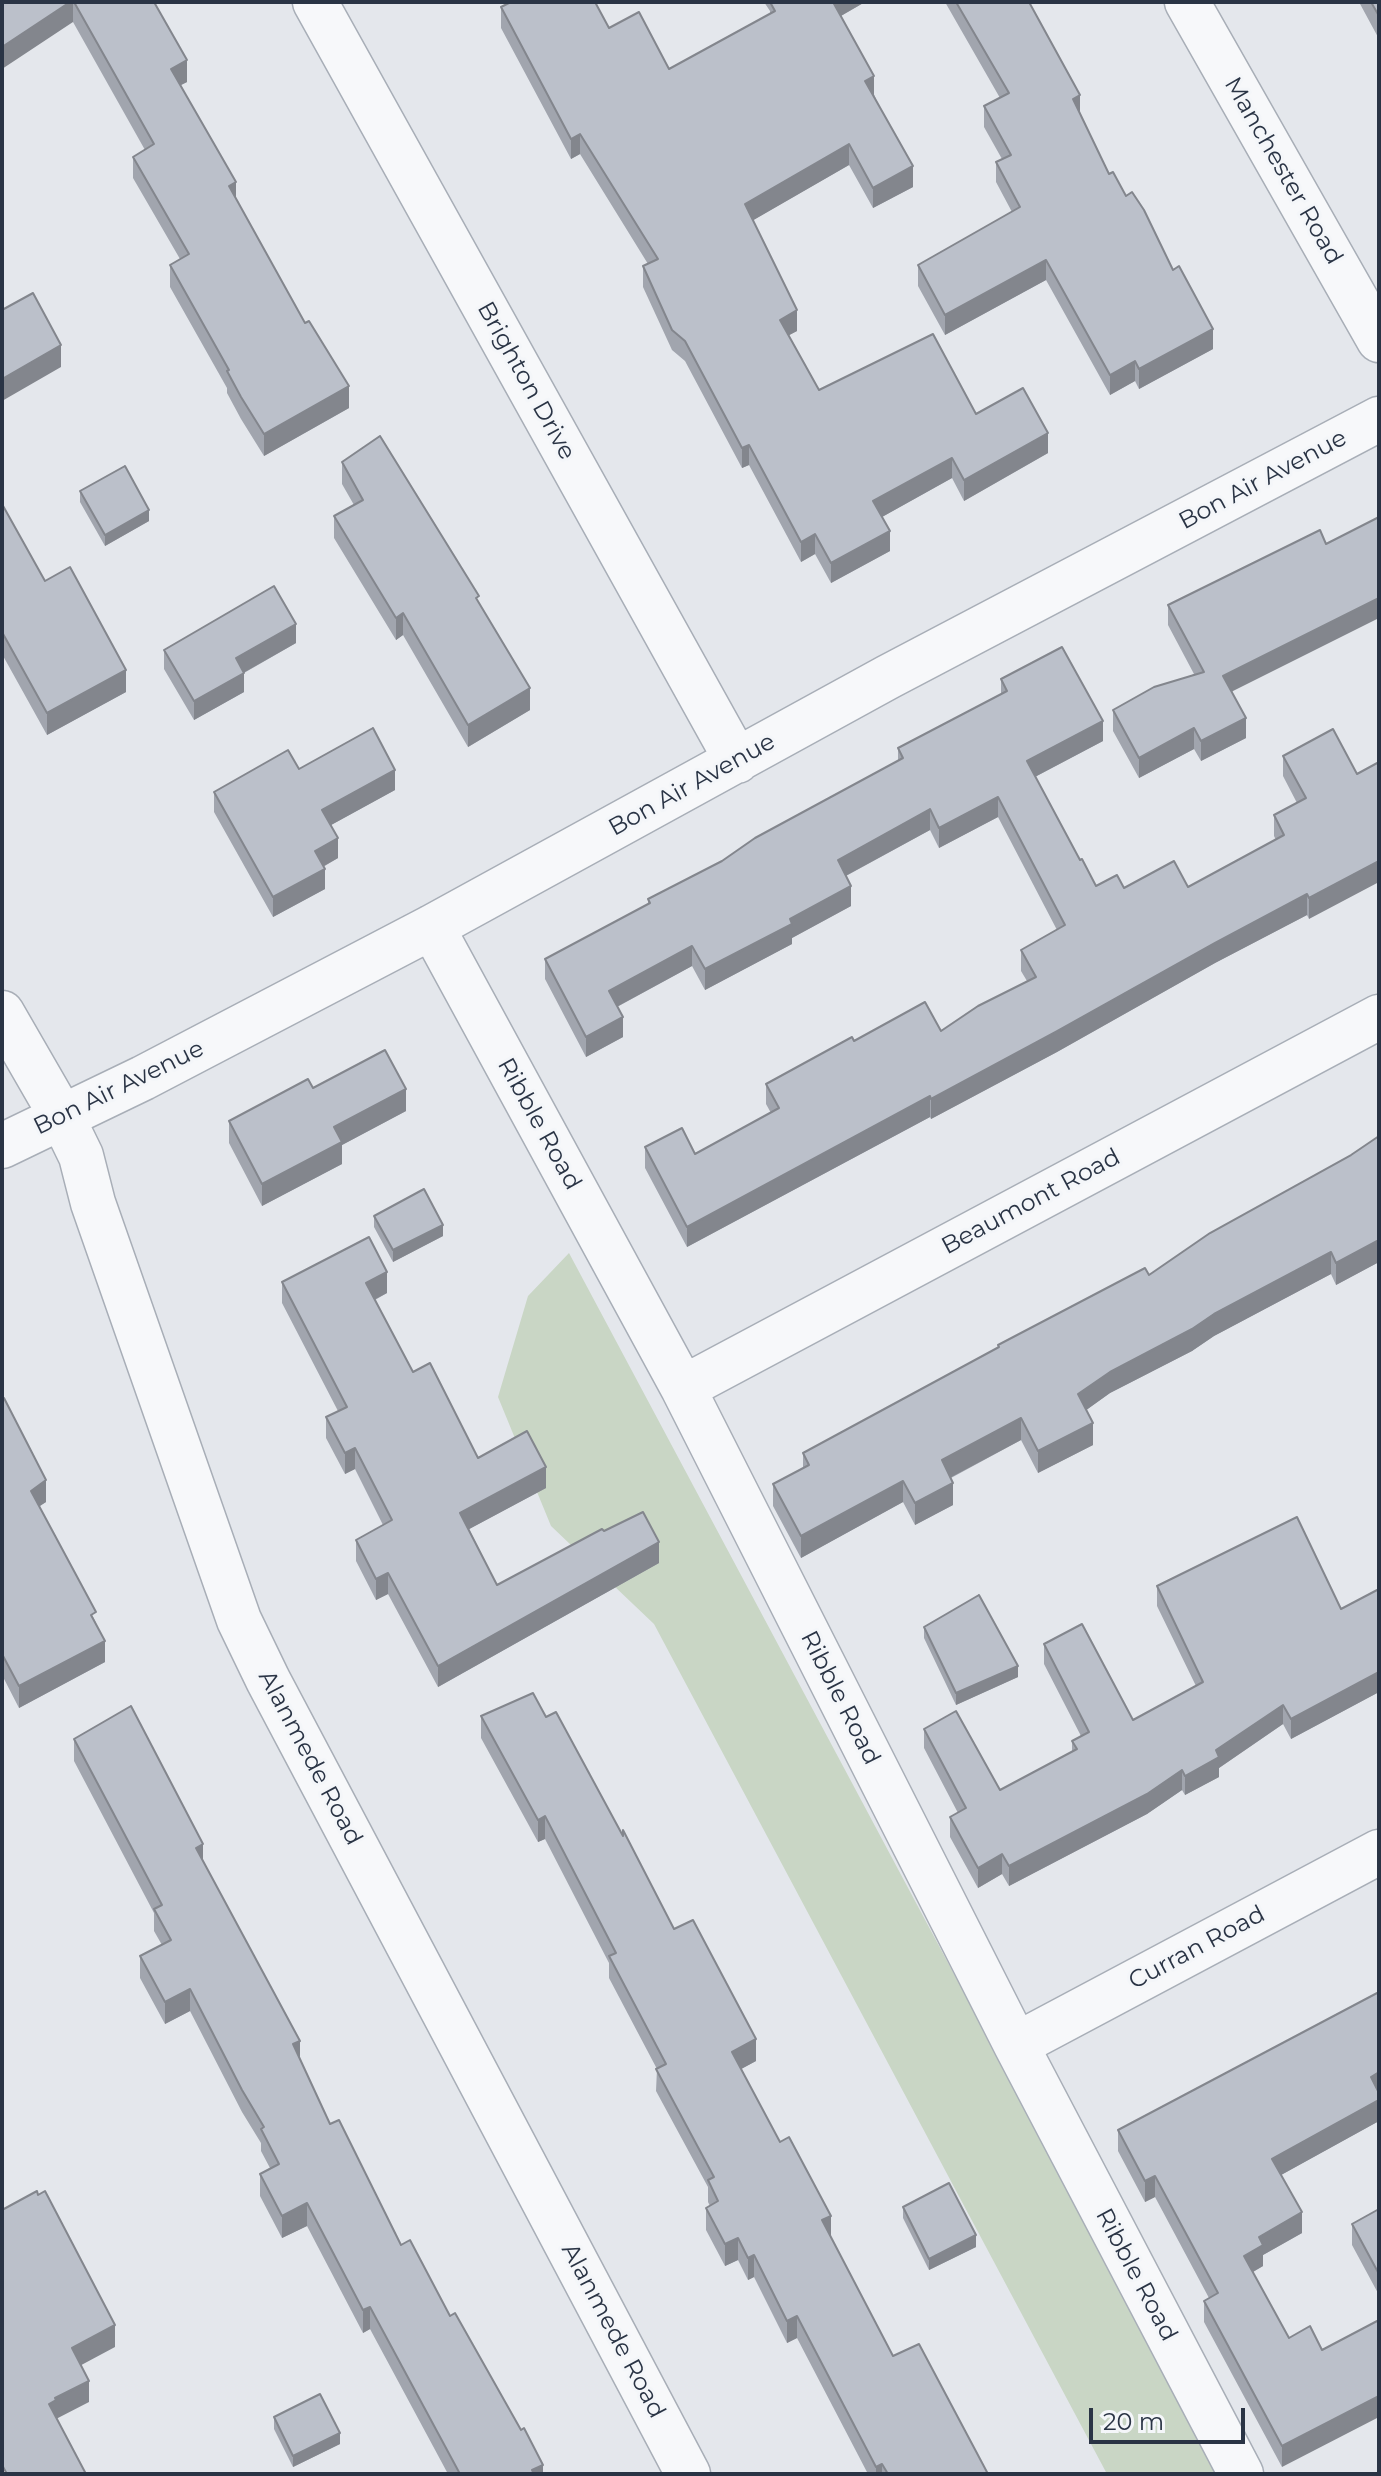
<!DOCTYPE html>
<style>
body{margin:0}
#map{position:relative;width:1381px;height:2476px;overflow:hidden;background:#e4e7ec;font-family:Montserrat,sans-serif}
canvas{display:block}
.frame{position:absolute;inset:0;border:4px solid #2a3445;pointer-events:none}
.scale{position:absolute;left:1089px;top:2408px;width:156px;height:36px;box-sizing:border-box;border:4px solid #2a3445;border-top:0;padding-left:10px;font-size:24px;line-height:28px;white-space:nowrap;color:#2a3445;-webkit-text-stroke:6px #f4f6f9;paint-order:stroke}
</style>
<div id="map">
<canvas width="1381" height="2476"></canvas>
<div class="frame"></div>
<div class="scale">20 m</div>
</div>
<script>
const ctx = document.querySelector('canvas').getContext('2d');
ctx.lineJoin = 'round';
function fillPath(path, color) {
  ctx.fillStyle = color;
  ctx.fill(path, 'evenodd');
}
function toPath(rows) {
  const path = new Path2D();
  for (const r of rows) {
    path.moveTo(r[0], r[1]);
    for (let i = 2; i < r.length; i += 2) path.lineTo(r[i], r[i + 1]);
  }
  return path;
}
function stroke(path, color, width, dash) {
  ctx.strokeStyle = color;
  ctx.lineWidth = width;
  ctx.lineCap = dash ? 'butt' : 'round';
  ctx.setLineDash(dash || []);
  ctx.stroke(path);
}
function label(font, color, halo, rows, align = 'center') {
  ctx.font = font + ' Montserrat,sans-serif';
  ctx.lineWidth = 6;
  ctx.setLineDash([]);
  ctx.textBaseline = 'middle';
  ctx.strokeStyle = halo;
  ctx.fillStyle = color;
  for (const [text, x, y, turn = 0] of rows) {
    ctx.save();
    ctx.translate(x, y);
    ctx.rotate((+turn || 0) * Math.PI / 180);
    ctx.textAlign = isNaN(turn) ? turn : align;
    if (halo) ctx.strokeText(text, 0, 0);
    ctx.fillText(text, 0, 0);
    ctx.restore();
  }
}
fillPath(toPath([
 [569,1253,1221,2474,1107,2474,654,1624,551,1526,498,1397,528,1296]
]), '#c9d6c5');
const minor = toPath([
 [315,2,737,761],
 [1187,2,1379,340],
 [432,927,683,1388,1016,2045,1241,2474],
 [2,1013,62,1117,81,1156,93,1203,239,1620,268,1680,688,2474],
 [2,1146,143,1078,432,927,888,677,1379,419],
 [683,1388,1379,1017],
 [1016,2045,1379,1852]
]);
stroke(minor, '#a8aeb7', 47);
stroke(minor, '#f7f8fa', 44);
fillPath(toPath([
 [2,2,154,2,187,82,181,85,236,199,349,408,264,456,241,419,227,393,227,388,170,287,170,265,180,259,133,178,133,157,145,150,73,22],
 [764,2,865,2,841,16,913,187,873,208,849,165,753,220,797,331,789,335,819,390,976,414,1048,453,964,501,952,478,882,517,890,551,831,583,815,554,801,562,749,465,742,468,685,361,672,350,643,287,643,266,648,264,580,154,571,159,501,28,501,7,609,28,669,69,770,15,770,11],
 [945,2,1029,2,1080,114,1109,174,1126,196,1173,270,1213,349,1139,389,1135,381,1110,395,1046,280,945,335,918,286,918,265,1012,212,996,182,996,162,1002,159,984,127,984,106,1000,98],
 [1359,2,1379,2,1379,39],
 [342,462,479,604,530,710,468,747,403,635,396,640,334,538,334,516,354,505,342,484],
 [80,491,149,521,105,546,80,502],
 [2,504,45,581,126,692,47,735,2,654],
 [1326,544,1232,692,1246,738,1201,761,1194,749,1139,778,1113,731,1113,710,1194,674,1168,625,1168,605],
 [296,643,244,673,244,692,194,720,164,669,164,650],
 [1001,679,1103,741,1035,777,1080,860,1096,886,1124,888,1188,887,1276,840,1274,836,1274,815,1297,803,1283,776,1283,756,1333,729,1309,919,1307,915,1215,963,1057,1052,931,1119,930,1117,687,1247,645,1168,645,1147,695,1154,771,1113,766,1104,766,1084,854,1041,941,1031,1027,981,1021,971,1021,950,1057,930,998,817,939,848,930,830,846,876,851,906,792,938,792,944,705,990,692,966,617,1007,623,1037,586,1057,545,979,545,959,648,904,648,899,722,861,898,761,898,748,1001,694],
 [299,769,395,790,331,825,338,858,323,867,325,889,273,917,214,812,214,792],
 [313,1088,406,1111,342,1145,342,1164,262,1206,229,1143,229,1121],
 [1379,1136,1379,1262,1336,1285,1331,1274,1214,1336,1192,1351,1110,1393,1086,1410,1093,1445,1038,1473,1021,1440,951,1478,953,1505,915,1525,903,1502,801,1558,773,1506,773,1484,803,1468,803,1453,998,1348,998,1345,1149,1275,1351,1155],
 [374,1216,443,1236,393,1262,374,1227],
 [282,1282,387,1293,375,1300,413,1372,478,1458,546,1488,469,1529,497,1585,604,1531,659,1563,438,1687,388,1594,376,1600,356,1561,356,1540,383,1525,355,1469,345,1474,326,1438,326,1417,338,1411,282,1303],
 [2,1400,46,1502,39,1506,96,1623,105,1662,19,1708,2,1675],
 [1157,1586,1341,1609,1379,1589,1379,1692,1291,1739,1283,1724,1219,1768,1219,1777,1185,1795,1182,1790,1147,1814,1009,1886,1002,1874,978,1888,950,1837,950,1817,958,1813,924,1748,924,1729,1000,1790,1072,1752,1072,1741,1081,1736,1044,1664,1044,1644,1133,1720,1196,1686,1157,1606],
 [924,1627,1018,1677,956,1705,924,1638],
 [481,1716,546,1717,623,1836,674,1929,756,2061,741,2069,893,2356,988,2474,868,2474,797,2338,787,2343,754,2277,748,2280,738,2260,725,2266,706,2230,706,2208,710,2206,708,2202,708,2187,656,2091,657,2069,609,1978,609,1963,545,1839,538,1842,481,1738],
 [74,1739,203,1862,300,2060,330,2124,401,2245,450,2316,543,2474,448,2474,370,2329,363,2333,307,2226,282,2238,260,2196,260,2174,270,2168,261,2151,261,2143,242,2112,190,2011,165,2024,140,1978,140,1956,162,1945,154,1931,154,1913,74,1761],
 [1379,1992,1379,2121,1281,2175,1302,2233,1263,2255,1263,2266,1253,2272,1289,2338,1282,2467,1204,2322,1204,2301,1209,2298,1155,2197,1145,2202,1118,2151,1118,2130],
 [903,2207,976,2247,929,2270,903,2218],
 [1379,2209,1379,2295,1352,2245,1352,2224],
 [274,2417,340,2444,293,2467,274,2429]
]), '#a1a5ae');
fillPath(toPath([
 [70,2,73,2,73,22,2,69,2,47],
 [832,2,865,2,832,21],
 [187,60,187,82,171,90,171,69],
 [874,76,874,96,865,101,865,81],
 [1080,95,1080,115,1073,99],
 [580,134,580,154,571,159,571,139],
 [849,144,849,165,745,225,745,204],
 [913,166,913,187,873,208,873,188],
 [236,182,236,204,229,186],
 [1046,260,1046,280,945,335,945,315],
 [797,310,797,331,780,340,780,320],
 [1213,329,1213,349,1139,389,1139,369],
 [61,345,61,367,2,401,2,379],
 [1135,361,1135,381,1110,395,1110,375],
 [349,386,349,408,264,456,264,434],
 [1048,433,1048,453,964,501,964,480],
 [749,445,749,465,742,468,742,448],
 [952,458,952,478,873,522,873,501],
 [149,510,149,521,105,546,105,535],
 [890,531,890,551,831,583,831,563],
 [815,534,815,554,801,562,801,542],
 [1379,598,1379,618,1223,696,1223,676],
 [403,613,403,635,396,640,396,618],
 [296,624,296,643,236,677,236,658],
 [126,670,126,692,47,735,47,713],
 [244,673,244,692,194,720,194,701],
 [530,688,530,710,468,747,468,725],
 [1246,718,1246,738,1201,761,1201,741],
 [1103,721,1103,741,1027,781,1027,761],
 [1194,728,1194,749,1139,778,1139,758],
 [395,770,395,790,322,830,322,810],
 [998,797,998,817,939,848,939,828],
 [930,809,930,830,838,880,838,860],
 [338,838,338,858,315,871,315,851],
 [1379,861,1379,882,1309,919,1309,898],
 [325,869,325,889,273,917,273,897],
 [851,886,851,906,792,938,792,944,705,990,705,969,790,919],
 [1307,894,1307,915,1215,963,1057,1052,931,1119,931,1099,1215,943],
 [692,946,692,966,609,1011,609,991],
 [623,1017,623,1037,586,1057,586,1037],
 [406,1089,406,1111,342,1145,342,1164,262,1206,262,1184,334,1127],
 [930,1096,930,1117,687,1247,687,1227],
 [443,1225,443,1236,393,1262,393,1250],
 [1379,1240,1379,1262,1336,1285,1336,1263],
 [1331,1252,1331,1274,1214,1336,1192,1351,1110,1393,1078,1416,1078,1394,1110,1372,1214,1314],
 [387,1272,387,1293,366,1304,366,1283],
 [1021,1418,1021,1440,942,1482,942,1460],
 [1093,1423,1093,1445,1038,1473,1038,1451],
 [355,1448,355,1469,345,1474,345,1453],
 [546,1467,546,1488,460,1534,460,1513],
 [46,1480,46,1502,31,1512,31,1491],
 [903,1481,903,1502,801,1558,801,1536],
 [953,1483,953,1505,915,1525,915,1503],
 [659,1542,659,1563,438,1687,438,1666],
 [388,1573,388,1594,376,1600,376,1579],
 [105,1641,105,1662,19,1708,19,1686],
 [1018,1666,1018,1677,956,1705,956,1693],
 [1379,1672,1379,1692,1291,1739,1291,1719],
 [1283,1705,1283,1724,1219,1768,1219,1777,1185,1795,1185,1776,1216,1750],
 [1182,1770,1182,1790,1147,1814,1009,1886,1009,1866],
 [545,1816,545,1839,538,1842,538,1820],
 [203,1844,203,1866,196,1848],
 [1002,1854,1002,1874,978,1888,978,1868],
 [190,1989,190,2011,165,2024,165,2002],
 [756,2039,756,2061,732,2074,732,2052],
 [300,2041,300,2063,293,2044],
 [1379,2072,1379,2093,1371,2077],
 [1379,2100,1379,2121,1272,2180,1272,2159],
 [1155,2176,1155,2197,1145,2202,1145,2181],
 [307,2203,307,2226,282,2238,282,2216],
 [1302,2212,1302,2233,1263,2255,1263,2266,1244,2277,1244,2256,1259,2237],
 [831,2216,831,2238,822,2220],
 [976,2235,976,2247,929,2270,929,2259],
 [738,2238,738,2260,725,2266,725,2244],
 [754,2255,754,2277,748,2280,748,2258],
 [370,2307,370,2329,363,2333,363,2310],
 [797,2316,797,2338,787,2343,787,2321],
 [115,2325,115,2347,72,2370,72,2348],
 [89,2381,89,2402,56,2419,49,2404,55,2398],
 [1379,2396,1379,2417,1282,2467,1282,2446],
 [340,2433,340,2444,293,2467,293,2456],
 [882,2464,882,2474,876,2474,876,2467],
 [543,2465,543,2474,532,2474,532,2470]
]), '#83868d');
const building = toPath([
 [2,2,70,2,2,47,2,2],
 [74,2,154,2,187,60,171,69,236,182,229,186,305,323,309,321,349,386,264,434,241,397,227,371,229,370,170,265,189,254,133,157,154,144,74,2],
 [511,2,595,2,609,28,639,12,669,69,775,11,770,2,833,2,874,76,865,81,913,166,873,188,849,144,745,204,797,310,780,320,819,390,933,334,976,414,1023,388,1048,433,964,480,952,458,873,501,890,531,831,563,815,534,801,542,749,445,742,448,685,341,672,330,643,266,658,259,580,134,571,139,501,7,511,2],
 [956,2,1029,2,1080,95,1073,99,1109,174,1113,172,1126,196,1132,192,1144,210,1173,270,1179,266,1213,329,1139,369,1135,361,1110,375,1046,260,945,315,918,265,1020,207,996,162,1011,155,984,106,1009,93,956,2],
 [1371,2,1379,2,1379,16,1371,2],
 [33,293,61,345,2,379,2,310,33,293],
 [380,436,479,596,476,598,530,688,468,725,403,613,396,618,334,516,363,500,342,462,380,436],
 [125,466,149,510,105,535,80,491,125,466],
 [2,504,45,581,70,567,126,670,47,713,2,632,2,504],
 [1379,517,1379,598,1223,676,1246,718,1201,741,1194,728,1139,758,1113,710,1154,687,1204,672,1168,605,1320,530,1326,544,1379,517],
 [274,586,296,624,236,658,244,673,194,701,164,650,274,586],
 [1062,647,1103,721,1027,761,1080,860,1082,859,1096,886,1117,875,1124,888,1174,861,1188,887,1284,835,1274,815,1306,798,1283,756,1333,729,1357,774,1379,762,1379,861,1309,898,1307,894,1215,943,1057,1031,931,1099,930,1096,687,1227,645,1147,682,1128,695,1154,779,1108,766,1084,852,1037,854,1041,925,1002,941,1031,978,1006,1036,977,1021,950,1065,925,998,797,939,828,930,809,838,860,851,886,790,919,792,924,705,969,692,946,609,991,623,1017,586,1037,545,959,650,903,648,899,722,861,755,838,903,758,898,748,1007,691,1001,679,1062,647],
 [373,728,395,770,322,810,338,838,315,851,325,869,273,897,214,792,288,750,299,769,373,728],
 [385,1050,406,1089,334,1127,342,1142,262,1184,229,1121,308,1079,313,1088,385,1050],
 [1379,1136,1379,1240,1336,1263,1331,1252,1214,1314,1192,1329,1110,1372,1078,1394,1093,1423,1038,1451,1021,1418,942,1460,953,1483,915,1503,903,1481,801,1536,773,1484,809,1465,803,1453,999,1347,998,1345,1145,1268,1149,1275,1210,1233,1351,1155,1379,1136],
 [424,1189,443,1225,393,1250,374,1216,424,1189],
 [369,1237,387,1272,366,1283,413,1372,430,1363,478,1458,527,1431,546,1467,460,1513,497,1585,602,1529,604,1531,643,1512,659,1542,438,1666,388,1573,376,1579,356,1540,392,1520,355,1448,345,1453,326,1417,347,1407,282,1282,369,1237],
 [4,1398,46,1480,31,1491,96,1612,91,1615,105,1641,19,1686,2,1654,2,1400,4,1398],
 [1297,1517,1341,1609,1379,1589,1379,1672,1291,1719,1283,1705,1216,1750,1219,1757,1185,1776,1182,1770,1147,1794,1009,1866,1002,1854,978,1868,950,1817,966,1808,924,1729,956,1711,1000,1790,1077,1749,1072,1741,1089,1732,1044,1644,1082,1624,1133,1720,1203,1682,1157,1586,1297,1517],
 [979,1595,1018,1666,956,1693,924,1627,979,1595],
 [533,1693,546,1717,556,1712,623,1836,623,1830,674,1929,693,1920,756,2039,732,2052,780,2142,789,2137,831,2216,822,2220,893,2356,919,2344,988,2474,888,2474,882,2464,876,2467,797,2316,787,2321,754,2255,748,2258,738,2238,725,2244,706,2208,718,2201,708,2180,714,2177,656,2069,666,2064,609,1956,616,1953,545,1816,538,1820,481,1716,533,1693],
 [131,1706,203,1844,196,1848,300,2041,293,2044,330,2124,339,2120,401,2245,410,2240,450,2316,455,2313,521,2430,524,2428,543,2465,532,2470,534,2474,460,2474,370,2307,363,2310,307,2203,282,2216,260,2174,279,2164,261,2129,264,2127,242,2090,190,1989,165,2002,140,1956,171,1940,154,1909,162,1905,74,1739,131,1706],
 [1379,1992,1379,2072,1371,2077,1379,2093,1379,2100,1272,2159,1302,2212,1259,2237,1263,2245,1244,2256,1289,2338,1310,2326,1322,2350,1379,2320,1379,2396,1282,2446,1204,2301,1218,2293,1155,2176,1145,2181,1118,2130,1379,1992],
 [949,2183,976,2235,929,2259,903,2207,949,2183],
 [37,2191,38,2195,45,2191,115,2325,72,2348,89,2381,55,2398,56,2400,49,2404,86,2474,7,2474,2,2465,2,2210,37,2191],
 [1379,2209,1379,2274,1352,2224,1379,2209],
 [320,2394,340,2433,293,2456,274,2417,320,2394]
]);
fillPath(building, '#bbc0ca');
stroke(building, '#83868d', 2);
label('24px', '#2a3445', '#f4f6f9', [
 ["Manchester Road",1283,171,60],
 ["Brighton Drive",526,381,61],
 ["Bon Air Avenue",1263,480,-28],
 ["Bon Air Avenue",692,785,-29],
 ["Bon Air Avenue",119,1088,-26],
 ["Ribble Road",539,1124,61],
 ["Beaumont Road",1031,1202,-28],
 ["Ribble Road",840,1698,63],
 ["Alanmede Road",310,1758,62],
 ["Curran Road",1197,1948,-28],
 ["Ribble Road",1136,2275,62],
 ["Alanmede Road",613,2331,62]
]);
</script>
